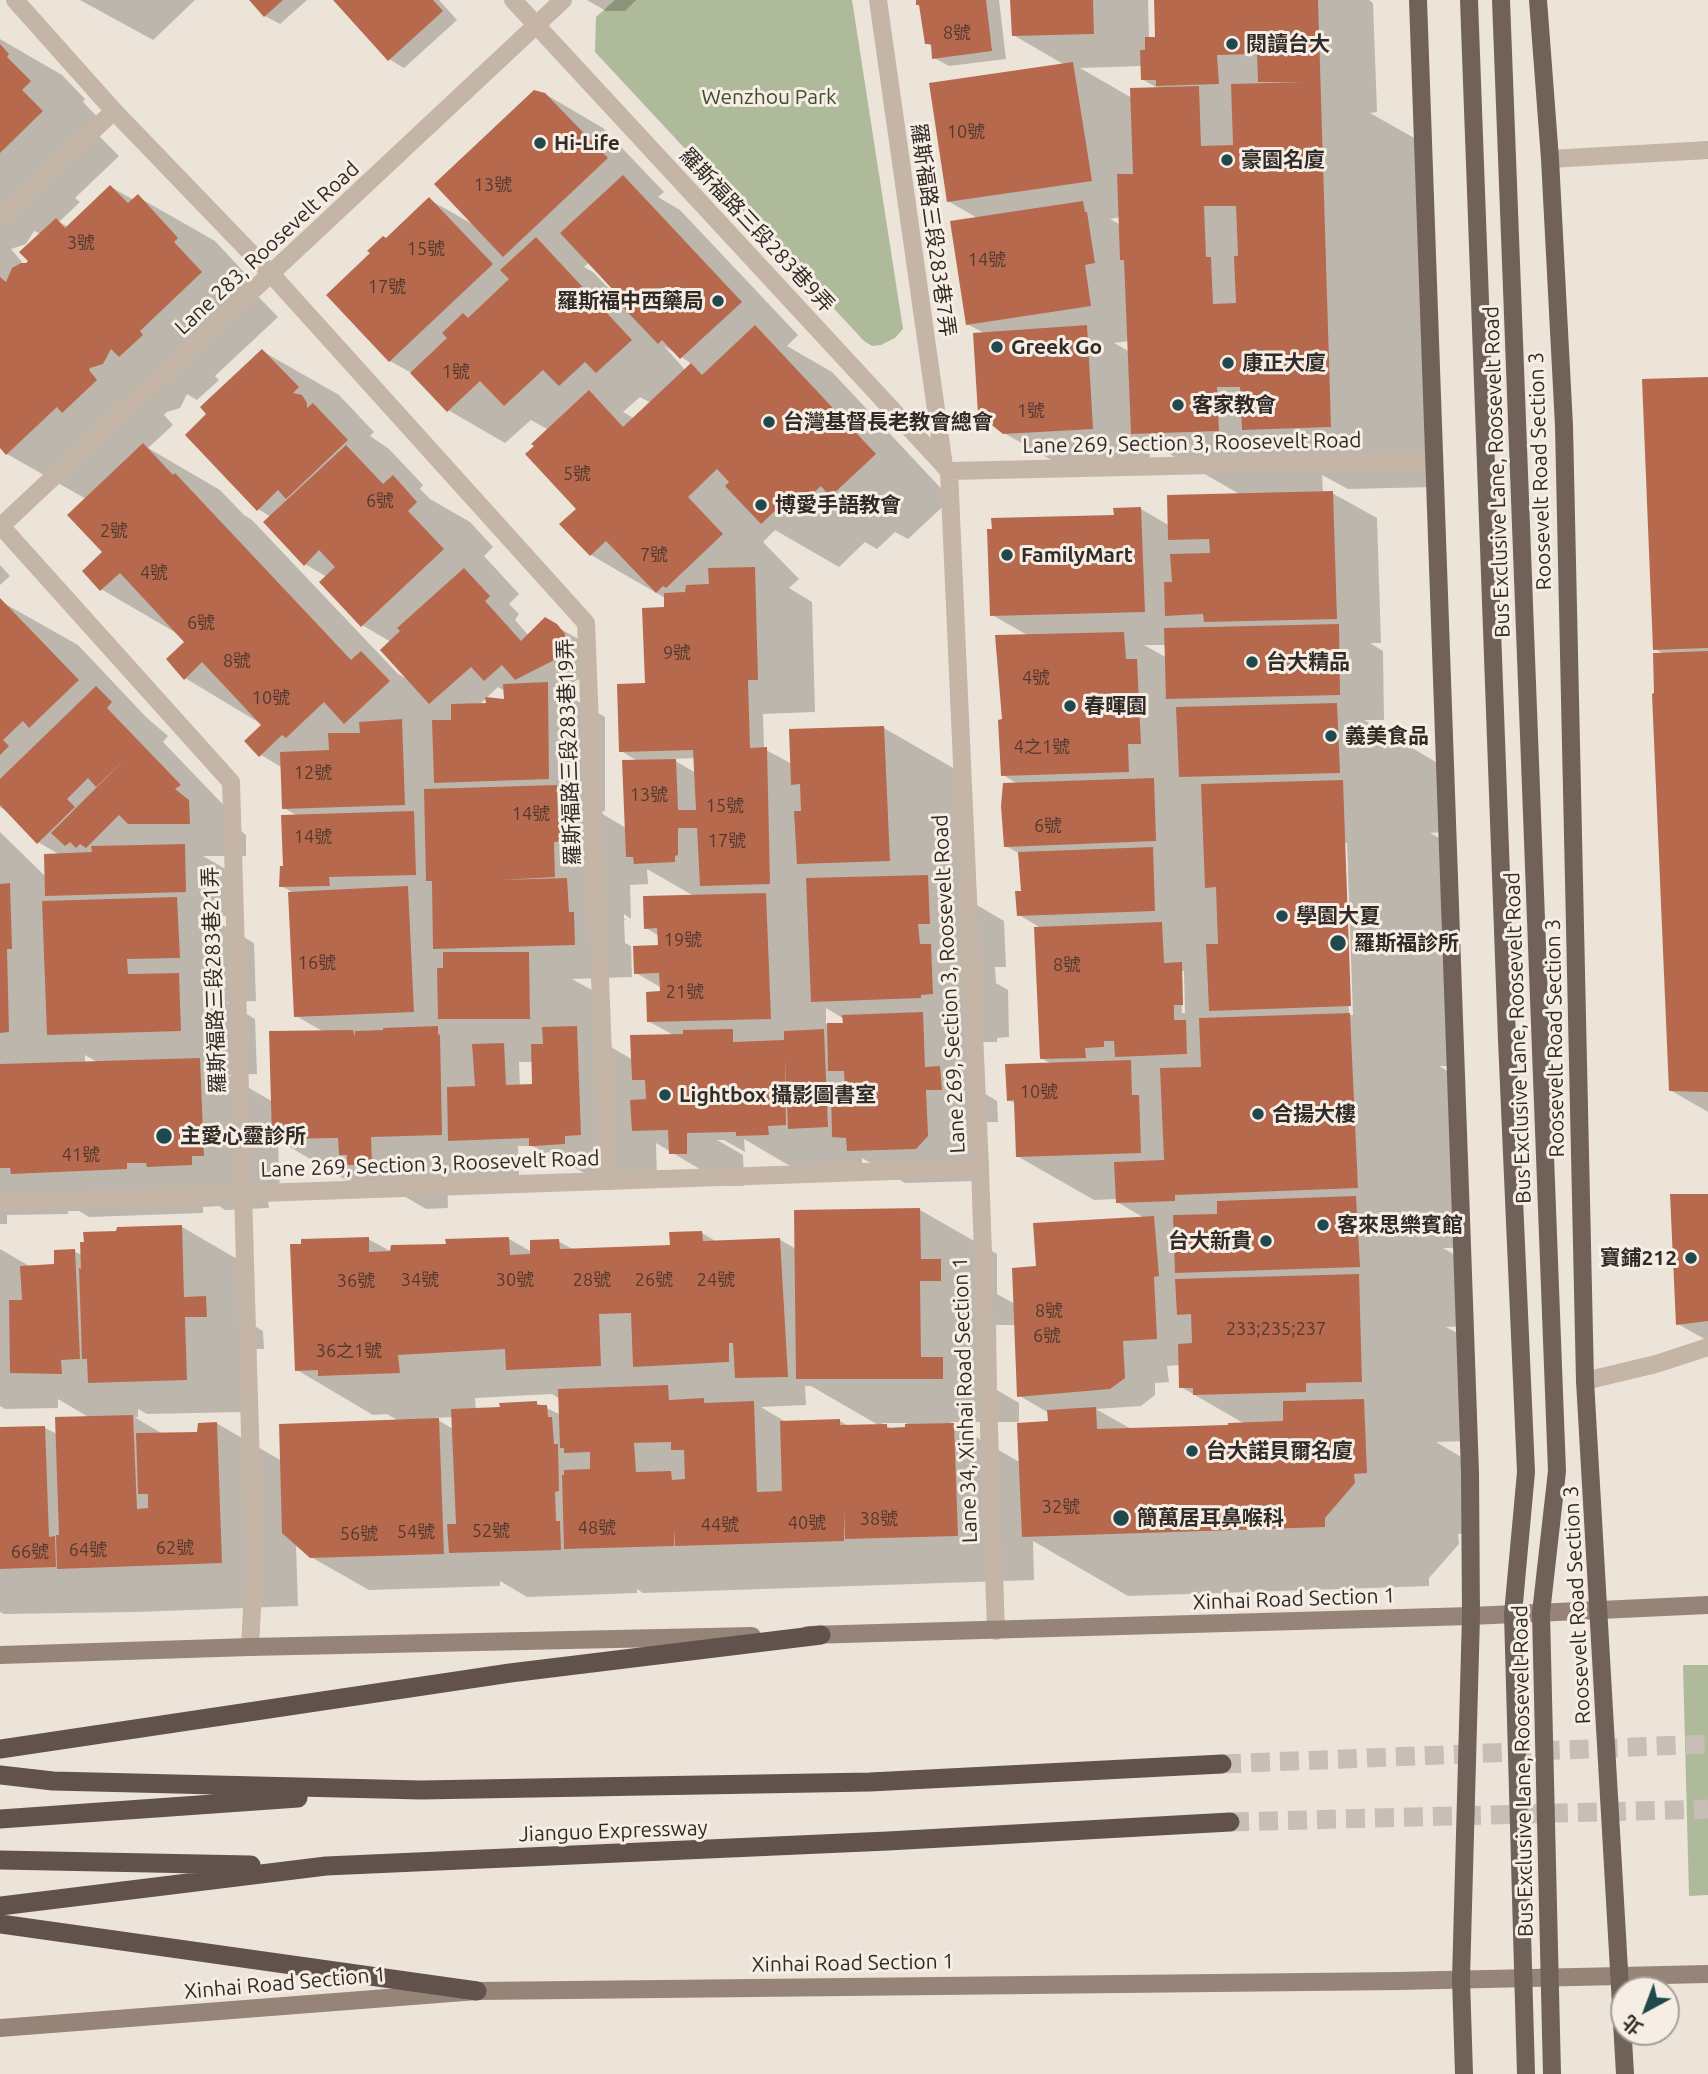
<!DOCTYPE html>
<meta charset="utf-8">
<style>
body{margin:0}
#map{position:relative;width:1708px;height:2074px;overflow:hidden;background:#ede4d9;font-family:Ubuntu,"Noto Sans TC",sans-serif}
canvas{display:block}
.north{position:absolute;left:1610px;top:1976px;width:70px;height:70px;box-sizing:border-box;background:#f6eee4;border:2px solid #a7a098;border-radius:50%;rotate:221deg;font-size:19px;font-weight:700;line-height:28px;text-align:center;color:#312a26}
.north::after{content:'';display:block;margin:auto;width:24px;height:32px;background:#21494d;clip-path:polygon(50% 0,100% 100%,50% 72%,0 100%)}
</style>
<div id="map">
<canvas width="1708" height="2074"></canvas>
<div class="north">北</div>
</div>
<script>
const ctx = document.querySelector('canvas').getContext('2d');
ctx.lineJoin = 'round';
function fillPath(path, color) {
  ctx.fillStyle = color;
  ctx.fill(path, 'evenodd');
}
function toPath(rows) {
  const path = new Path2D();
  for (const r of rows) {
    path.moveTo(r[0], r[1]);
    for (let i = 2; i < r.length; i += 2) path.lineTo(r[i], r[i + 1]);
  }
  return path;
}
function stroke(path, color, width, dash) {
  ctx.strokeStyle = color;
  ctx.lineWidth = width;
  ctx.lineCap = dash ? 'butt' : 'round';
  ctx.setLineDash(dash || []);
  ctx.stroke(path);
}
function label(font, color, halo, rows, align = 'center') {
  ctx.font = font + ' Ubuntu,"Noto Sans TC",sans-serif';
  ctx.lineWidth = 6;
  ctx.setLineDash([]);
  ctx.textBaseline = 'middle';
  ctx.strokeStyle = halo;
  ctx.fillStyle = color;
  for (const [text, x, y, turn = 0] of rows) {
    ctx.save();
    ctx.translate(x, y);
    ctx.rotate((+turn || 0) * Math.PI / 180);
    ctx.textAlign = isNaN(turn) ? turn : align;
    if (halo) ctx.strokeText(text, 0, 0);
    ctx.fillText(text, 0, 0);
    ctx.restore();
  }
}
fillPath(toPath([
 [615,0,852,0,903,329,895,338,881,345,872,346,864,341,595,52,596,17],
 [1683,1665,1708,1665,1708,1895,1689,1896]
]), '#afba9b');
fillPath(toPath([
 [80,0,195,0,153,40],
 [251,0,307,0,280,24,265,16],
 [335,0,439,0,457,20,404,68,389,59],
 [587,0,636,0,625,11,606,11],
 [917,0,999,0,1006,59,949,66,934,58,933,47,926,43,921,5],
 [1012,0,1148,0,1149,39,1157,39,1155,0,1369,0,1373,3,1377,112,1370,113,1423,143,1435,487,1348,489,1322,475,1323,493,1332,493,1377,518,1381,643,1370,643,1383,651,1384,720,1364,720,1441,765,1444,832,1430,833,1447,842,1454,1066,1439,1066,1454,1075,1462,1248,1443,1248,1460,1258,1463,1326,1446,1327,1463,1336,1466,1441,1436,1442,1468,1461,1471,1533,1458,1534,1459,1544,1429,1578,1429,1586,1128,1596,1033,1541,1034,1580,643,1593,637,1589,637,1593,527,1597,500,1581,500,1586,369,1590,311,1557,296,1543,298,1606,136,1612,4,1614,0,1612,0,1429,45,1428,57,1434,90,1418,58,1399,58,1408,5,1409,0,1406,0,1249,31,1267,56,1266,74,1251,83,1256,182,1227,239,1260,241,1318,263,1331,264,1349,241,1349,243,1412,147,1414,138,1409,138,1417,134,1417,163,1434,199,1433,216,1423,282,1461,399,1421,387,1414,373,1415,297,1370,368,1239,392,1252,509,1239,532,1252,558,1241,574,1250,672,1246,702,1233,717,1242,779,1239,796,1249,920,1210,997,1254,997,1294,1015,1304,1038,1268,1146,1219,1117,1202,1117,1199,1094,1200,1017,1156,1014,1103,1008,1100,1052,1064,1041,1058,1041,928,1019,915,1022,893,1020,854,1006,846,1018,784,1003,775,1004,721,1029,636,992,615,1116,516,1141,509,1170,526,1241,495,1149,442,1150,461,1062,466,1004,433,986,334,967,324,979,219,948,201,1065,65,1013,35],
 [1142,66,1142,79,1159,89,1132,98,1080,68],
 [1121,217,1121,225,1110,219],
 [1129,341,1130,352,1114,343],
 [1144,645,1166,645,1167,658],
 [1343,843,1347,843,1353,1015,1349,1015],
 [1180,971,1184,971,1185,1013,1182,1013],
 [996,1325,1016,1325,1018,1395,1049,1413,1049,1423,1019,1425,1019,1403,997,1390],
 [1180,1365,1181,1387,1245,1424,1133,1430,1096,1409,1141,1406,1155,1395,1155,1383,1169,1382,1167,1366],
 [805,1386,811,1386,880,1426,850,1427,840,1421,786,1422,761,1407,806,1405],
 [552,1394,560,1399,561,1415,536,1403,476,1410,475,1398],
 [453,1417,453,1429,435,1418],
 [950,1422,1019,1422,1021,1463],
 [881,1423,907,1423,907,1429,892,1429],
 [0,39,62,75,85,99,83,102,106,126,98,135,119,156,75,198,80,202,59,222,68,227,111,187,134,200,138,197,215,241,254,283,249,287,278,317,215,376,219,380,197,400,187,394,180,408,167,412,164,415,173,425,148,448,220,490,244,515,252,520,398,674,409,680,391,642,362,625,327,577,305,564,271,517,258,509,262,351,339,395,374,432,370,436,389,449,423,485,420,489,430,499,470,522,493,547,484,556,519,594,509,604,519,614,515,620,529,636,545,620,587,644,595,671,558,690,605,717,605,811,599,812,626,828,639,762,621,751,646,685,666,609,665,598,591,555,578,509,549,430,531,420,505,443,448,410,415,375,390,361,387,240,430,200,474,225,545,94,603,128,664,192,658,197,680,210,798,335,787,346,832,372,951,499,908,539,895,532,877,549,865,542,839,567,775,530,763,542,799,579,789,588,812,602,815,712,763,714,764,749,792,764,884,728,960,772,965,898,1004,921,1006,967,995,967,996,983,1008,990,1009,1037,997,1038,997,1042,972,1042,982,1092,997,1101,998,1122,982,1122,974,1181,905,1183,862,1158,862,1168,814,1180,744,1139,745,1152,724,1140,717,1140,743,1155,744,1186,728,1186,656,1143,657,1178,612,1189,548,1152,545,1153,532,1146,518,1146,519,1179,447,1180,448,1208,426,1209,380,1182,351,1183,278,1140,280,1199,268,1199,269,1208,225,1210,219,1206,203,1207,203,1213,89,1217,79,1211,68,1211,68,1214,7,1215,7,1224,0,1224,0,832,46,877,60,855,38,842,11,814,0,807,0,601,78,645,147,718,168,736,163,742,236,818,231,823,246,835,246,856,203,856,229,871,230,916,209,917,254,943,256,1001,226,1002,255,1019,257,1074,227,1075,273,1102,324,1032,296,1016,294,893,281,886,298,816,284,808,283,768,261,755,263,725,185,678,187,642,178,634,101,589,104,552,86,499,7,454,0,446],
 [34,231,41,234,31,262,17,267,22,262,11,249,26,244],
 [589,262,619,293,616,296,593,272,584,267],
 [664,346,677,354,693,365,686,371],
 [640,397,651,403,635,419,623,412],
 [498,687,505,691,506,701,479,705],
 [696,758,696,773,672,759],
 [647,869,694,896,646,928,659,936,660,947,636,973,662,988,662,993,648,1021,675,1036,633,1060,606,1044,606,998,572,979,632,977,631,946,625,943,624,920,627,920,624,919,624,914,631,919,630,885,648,884],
 [826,1008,844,1019,845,1024,826,1024],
 [85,1055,99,1063,85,1063],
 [519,1062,533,1062,534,1088,520,1086],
 [1708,379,1708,1112,1670,1090,1664,654,1655,649],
 [0,565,10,576,0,585],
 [1708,1196,1708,1341,1678,1324]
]), '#0003');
fillPath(toPath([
 [249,0,283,0,264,17],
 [333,0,433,0,443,11,388,61],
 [916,0,986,0,992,51,932,59,931,44,925,44,919,5,916,5],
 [1010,0,1093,0,1094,34,1012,36],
 [1154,0,1318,0,1331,427,1242,430,1240,387,1217,387,1219,431,1131,434,1124,260,1120,260,1117,174,1133,174,1130,88,1199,86,1201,146,1233,145,1231,84,1303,82,1258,82,1257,54,1217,55,1219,84,1156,86,1156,80,1141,80,1140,50,1145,50,1145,37,1155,37],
 [1204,206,1236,206,1238,256,1234,256,1236,303,1213,304,1211,257,1206,257],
 [0,44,9,54,7,57,31,81,22,90,43,111,0,153],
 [1073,62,1092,181,947,202,929,83],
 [534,90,545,93,608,158,503,257,434,184],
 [623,175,742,302,680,359,662,340,658,344,613,297,616,293,560,233],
 [110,185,128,203,138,194,178,238,174,242,202,272,140,331,143,335,119,357,111,349,103,364,90,368,89,370,97,380,62,413,57,407,6,455,0,448,0,277,6,282,12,268,21,263,26,263,28,261,19,252,56,218,65,228],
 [429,197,493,264,389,362,326,295,370,253,367,251,383,236,386,238],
 [1083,201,1085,212,1087,212,1095,263,1085,265,1091,306,966,325,950,221],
 [536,237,632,340,596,373,585,362,559,386,543,370,504,406,480,381,447,412,410,373,447,338,442,333,463,313,468,318,509,279,500,270],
 [755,325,876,454,830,497,821,486,799,506,790,497,761,524,725,486,729,482,717,469,688,497,723,534,666,588,663,586,656,593,606,541,590,556,559,524,576,509,525,454,534,446,531,444,589,390,623,427,691,363,702,375],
 [1087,325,1093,429,1003,434,978,414,973,333],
 [262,349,299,387,293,393,302,395,307,403,307,408,313,403,348,440,286,499,278,490,257,511,185,435,206,414,200,407],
 [1708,377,1708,648,1653,650,1642,379],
 [143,443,173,475,175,473,351,660,361,651,390,681,344,724,324,702,286,738,282,735,259,757,244,741,261,725,202,662,184,680,166,659,184,642,120,573,100,591,82,571,102,552,67,515],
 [346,445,383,484,393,475,417,502,408,511,444,549,361,627,319,582,335,567,319,550,304,566,263,522],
 [1333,491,1337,619,1204,622,1203,614,1165,616,1164,582,1172,582,1170,554,1210,553,1209,539,1168,540,1167,495],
 [1141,507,1145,612,990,616,987,529,992,529,991,518,1114,515,1113,508],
 [755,567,758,680,748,680,750,748,767,747,770,884,700,886,697,828,678,828,678,855,675,856,675,862,634,864,633,857,626,857,622,760,676,759,678,810,696,810,693,750,619,752,617,684,645,683,642,608,664,607,664,593,685,592,686,585,709,584,708,568],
 [464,568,490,596,485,601,521,641,545,617,557,624,565,634,566,654,515,680,502,665,484,681,471,667,429,704,380,650,400,631,397,628],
 [0,598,79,680,29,728,23,721,3,740,9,746,0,755],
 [1339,624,1340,695,1166,699,1164,628],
 [1124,632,1126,659,1137,659,1141,744,1128,744,1129,772,1001,776,998,720,1002,719,995,635],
 [1708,651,1708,1092,1669,1091,1652,694,1654,693,1653,653],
 [548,682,549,779,434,783,432,720,451,720,451,704,486,703,485,697,504,699,503,684],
 [96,686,112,702,107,708,181,785,175,789,189,800,190,824,128,824,119,815,86,848,80,844,76,848,70,842,65,846,51,833,126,758,96,787,88,778,67,799,75,807,37,844,0,805,0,779],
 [1337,703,1340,773,1179,777,1176,707],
 [402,719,405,805,282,809,280,752,329,750,328,733,360,733,359,722],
 [884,726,890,861,797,864,794,811,801,811,800,784,791,785,789,729],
 [1154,778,1156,841,1004,847,1001,806,1003,783],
 [1343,780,1351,1006,1209,1011,1206,944,1218,944,1216,887,1205,888,1201,784],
 [557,785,558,821,571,820,572,841,554,842,555,877,501,880,567,878,569,912,574,912,575,945,433,949,432,881,426,881,424,789],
 [414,811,416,875,329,877,330,886,279,887,280,866,283,866,281,815],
 [185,844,186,892,45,896,44,854,92,852,91,846],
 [1153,847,1155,911,1017,916,1015,891,1021,891,1018,852],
 [928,875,930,924,918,924,920,944,931,944,933,994,921,995,921,998,811,1002,806,878],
 [10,883,12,949,7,949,9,1032,0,1033,0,884],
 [408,886,414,1012,294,1017,288,892],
 [766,893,771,1019,647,1022,646,992,660,991,659,973,634,974,633,946,658,945,657,928,644,929,643,896],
 [177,897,180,958,127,959,128,974,179,973,181,1031,47,1035,42,901],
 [1162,922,1164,963,1182,962,1183,1005,1174,1005,1174,1020,1186,1020,1187,1054,1115,1057,1114,1041,1104,1041,1104,1047,1085,1048,1086,1058,1040,1059,1034,927],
 [443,952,529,952,530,1019,438,1019,437,968,443,968],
 [923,1012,925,1067,940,1066,942,1090,926,1090,928,1136,916,1149,847,1151,846,1138,832,1137,831,1089,845,1088,844,1071,828,1071,827,1023,843,1023,842,1015],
 [1350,1013,1358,1188,1175,1195,1175,1201,1116,1203,1114,1162,1164,1160,1160,1068,1201,1067,1199,1018],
 [438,1026,438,1035,440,1034,442,1135,371,1137,372,1165,347,1165,347,1155,339,1155,338,1138,272,1139,269,1031,353,1030,355,1037,355,1031,383,1030,383,1028],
 [577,1026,581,1135,565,1136,565,1144,534,1146,529,1146,529,1138,448,1141,447,1087,475,1086,472,1044,504,1043,506,1085,532,1084,531,1044,543,1044,542,1027],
 [733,1029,733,1042,784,1040,784,1031,824,1029,828,1127,788,1129,785,1060,786,1125,768,1126,769,1135,736,1136,736,1132,687,1133,687,1154,669,1154,668,1130,632,1131,630,1100,646,1099,645,1080,632,1080,630,1035,683,1034,683,1030],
 [200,1058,204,1156,192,1156,192,1165,147,1167,146,1163,127,1163,127,1169,11,1174,10,1168,0,1168,0,1064],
 [1131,1060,1132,1095,1139,1095,1141,1153,1016,1157,1014,1100,1007,1101,1005,1064],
 [1670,1194,1708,1194,1708,1321,1676,1325],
 [1356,1196,1360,1267,1175,1273,1173,1215,1217,1214,1217,1201],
 [920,1208,921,1259,941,1259,941,1281,920,1281,921,1357,943,1357,943,1379,796,1379,794,1210],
 [1154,1216,1159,1276,1154,1277,1157,1339,1123,1341,1125,1378,1110,1389,1017,1397,1012,1268,1036,1266,1033,1223],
 [182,1225,184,1297,206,1296,207,1317,185,1317,187,1380,88,1383,87,1359,82,1359,79,1268,81,1269,80,1242,84,1242,83,1232,116,1231,117,1227],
 [702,1231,703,1241,780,1238,788,1377,735,1378,733,1343,729,1343,729,1362,633,1367,631,1313,599,1314,601,1366,506,1370,505,1349,398,1355,400,1373,318,1376,318,1370,295,1371,290,1244,301,1244,301,1239,369,1237,369,1252,390,1251,391,1245,446,1244,445,1239,509,1237,510,1255,530,1254,530,1240,559,1239,560,1249,670,1245,669,1232],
 [75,1249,80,1359,61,1360,62,1374,10,1373,9,1300,22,1300,20,1266,54,1264,54,1250],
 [1359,1274,1362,1382,1306,1383,1306,1392,1193,1395,1193,1388,1179,1388,1178,1344,1192,1343,1191,1314,1177,1315,1175,1279],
 [668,1385,669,1400,704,1398,704,1403,754,1401,757,1492,782,1491,780,1421,840,1419,840,1425,887,1424,887,1428,905,1427,905,1424,954,1423,958,1536,845,1539,844,1509,844,1541,675,1546,674,1527,674,1546,564,1549,562,1475,564,1475,564,1470,590,1469,590,1452,564,1453,564,1448,560,1448,558,1389],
 [671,1442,671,1450,684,1450,685,1479,672,1480,671,1471,636,1472,634,1443],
 [1364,1399,1367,1473,1354,1474,1355,1483,1325,1518,1325,1527,1022,1537,1017,1423,1048,1421,1047,1410,1096,1407,1097,1429,1228,1425,1228,1423,1283,1421,1283,1401],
 [537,1401,537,1405,547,1405,548,1417,552,1417,554,1444,558,1444,559,1491,555,1492,556,1521,560,1521,561,1550,449,1553,447,1524,456,1524,451,1409,500,1407,499,1403],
 [133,1415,137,1509,148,1508,148,1494,138,1494,136,1433,197,1432,198,1423,217,1422,222,1563,57,1569,56,1535,59,1535,55,1417],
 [439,1418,444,1554,310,1558,282,1533,279,1424],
 [45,1426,49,1537,55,1536,56,1567,0,1569,0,1427]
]), '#b7694d');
stroke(toPath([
 [1222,1764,1708,1744],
 [1230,1822,1708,1809]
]), '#c7bfb5', 19, [19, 10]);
stroke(toPath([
 [15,0,114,111,272,275,586,623,608,1181],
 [513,0,949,471],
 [878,0,944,466],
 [0,217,114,111],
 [949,471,980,1168,996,1631],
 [949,471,1434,460],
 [0,525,231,782,254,1570,250,1647],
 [1585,1381,1656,1364,1708,1347]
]), '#c4b5a6', 18);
stroke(toPath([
 [1550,159,1708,150],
 [0,527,563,0],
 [0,1202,980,1168]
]), '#c4b5a6', 18);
stroke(toPath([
 [808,1635,1471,1616,1708,1605],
 [0,1655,250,1647,752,1636],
 [0,2028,477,1991,1399,1981,1708,1974]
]), '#978478', 18);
stroke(toPath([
 [1418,0,1470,1472,1471,1616,1461,1979,1464,2074],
 [1469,0,1507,1040,1526,1472,1513,1614,1526,2074],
 [1501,0,1557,1471,1541,1613,1552,2074],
 [1538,0,1550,159,1564,426,1585,1381,1625,2074]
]), '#716259', 18);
stroke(toPath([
 [0,1749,510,1673,821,1635],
 [0,1775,53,1781,421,1790,870,1782,1222,1764],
 [0,1819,298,1798],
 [0,1860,251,1865],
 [0,1906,326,1866,888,1841,1230,1822],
 [0,1924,477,1991]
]), '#61534c', 19);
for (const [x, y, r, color] of [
 [1232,44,7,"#21494d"],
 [540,143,7,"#21494d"],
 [1227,160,7,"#21494d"],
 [718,301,7,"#21494d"],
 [997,347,7,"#21494d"],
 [1228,363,7,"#21494d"],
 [1178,405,7,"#21494d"],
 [769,422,7,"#21494d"],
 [761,505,7,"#21494d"],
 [1007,555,7,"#21494d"],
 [1252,662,7,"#21494d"],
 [1070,706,7,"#21494d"],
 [1331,736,7,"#21494d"],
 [1282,916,7,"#21494d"],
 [1338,943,9,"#21494d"],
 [665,1095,7,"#21494d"],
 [1258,1114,7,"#21494d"],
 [164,1136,9,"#21494d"],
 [1323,1225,7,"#21494d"],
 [1266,1241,7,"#21494d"],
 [1691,1258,7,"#21494d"],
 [1192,1451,7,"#21494d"],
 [1121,1518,9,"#21494d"]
]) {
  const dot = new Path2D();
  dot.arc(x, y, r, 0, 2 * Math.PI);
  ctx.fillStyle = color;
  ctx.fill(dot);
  stroke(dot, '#f6eee4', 2.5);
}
label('18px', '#523a30', null, [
 ["8號",957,33],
 ["10號",966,132],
 ["13號",493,185],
 ["3號",81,243],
 ["15號",426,249],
 ["14號",987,260],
 ["17號",387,287],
 ["1號",456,372],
 ["1號",1031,411],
 ["5號",577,474],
 ["6號",380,501],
 ["2號",114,531],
 ["7號",654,555],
 ["4號",154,573],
 ["6號",201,623],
 ["9號",677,653],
 ["8號",237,661],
 ["4號",1036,678],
 ["10號",271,698],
 ["4之1號",1042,747],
 ["12號",313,773],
 ["13號",649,795],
 ["15號",725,806],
 ["14號",531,814],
 ["6號",1048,826],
 ["14號",313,837],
 ["17號",727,841],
 ["19號",683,940],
 ["16號",317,963],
 ["8號",1067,965],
 ["21號",685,992],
 ["10號",1039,1092],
 ["41號",81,1155],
 ["34號",420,1280],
 ["30號",515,1280],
 ["28號",592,1280],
 ["26號",654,1280],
 ["24號",716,1280],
 ["36號",356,1281],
 ["8號",1049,1311],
 ["233;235;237",1276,1329],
 ["6號",1047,1336],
 ["36之1號",349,1351],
 ["32號",1061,1507],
 ["38號",879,1519],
 ["40號",807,1523],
 ["44號",720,1525],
 ["48號",597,1528],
 ["52號",491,1531],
 ["54號",416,1532],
 ["56號",359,1534],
 ["62號",175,1548],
 ["64號",88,1550],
 ["66號",30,1552]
]);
label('bold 21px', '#312a26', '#f6eee4', [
 ["閱讀台大",1246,44],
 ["Hi-Life",554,143],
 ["豪園名廈",1241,160],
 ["羅斯福中西藥局",704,301,"right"],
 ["Greek Go",1011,347],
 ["康正大廈",1242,363],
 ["客家教會",1192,405],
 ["台灣基督長老教會總會",783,422],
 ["博愛手語教會",775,505],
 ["FamilyMart",1021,555],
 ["台大精品",1266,662],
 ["春暉園",1084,706],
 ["義美食品",1345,736],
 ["學園大夏",1296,916],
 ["羅斯福診所",1354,943],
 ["Lightbox 攝影圖書室",679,1095],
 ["合揚大樓",1272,1114],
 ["主愛心靈診所",180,1136],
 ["客來思樂賓館",1337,1225],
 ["台大新貴",1252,1241,"right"],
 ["寶鋪212",1677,1258,"right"],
 ["台大諾貝爾名廈",1206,1451],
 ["簡萬居耳鼻喉科",1137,1518]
], 'left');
label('21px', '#404c2d', '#f6eee4', [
 ["Wenzhou Park",769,97]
]);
label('21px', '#312a26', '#f6eee4', [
 ["羅斯福路三段283巷9弄",757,230,47],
 ["羅斯福路三段283巷7弄",933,230,82],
 ["Lane 283, Roosevelt Road",267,248,-43],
 ["Lane 269, Section 3, Roosevelt Road",1192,443,-1],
 ["Roosevelt Road Section 3",1540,471,-92],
 ["Bus Exclusive Lane, Roosevelt Road",1497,472,-92],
 ["羅斯福路三段283巷19弄",569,752,-92],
 ["羅斯福路三段283巷21弄",214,980,-92],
 ["Lane 269, Section 3, Roosevelt Road",949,984,-93],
 ["Bus Exclusive Lane, Roosevelt Road",1518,1038,-92],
 ["Roosevelt Road Section 3",1555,1038,-91],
 ["Lane 269, Section 3, Roosevelt Road",430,1164,-2],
 ["Lane 34, Xinhai Road Section 1",965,1400,-92],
 ["Xinhai Road Section 1",1294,1599,-2],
 ["Roosevelt Road Section 3",1577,1605,-93],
 ["Bus Exclusive Lane, Roosevelt Road",1523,1771,-91],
 ["Jianguo Expressway",613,1831,-2],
 ["Xinhai Road Section 1",853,1963,-1],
 ["Xinhai Road Section 1",285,1983,-5]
]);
</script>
